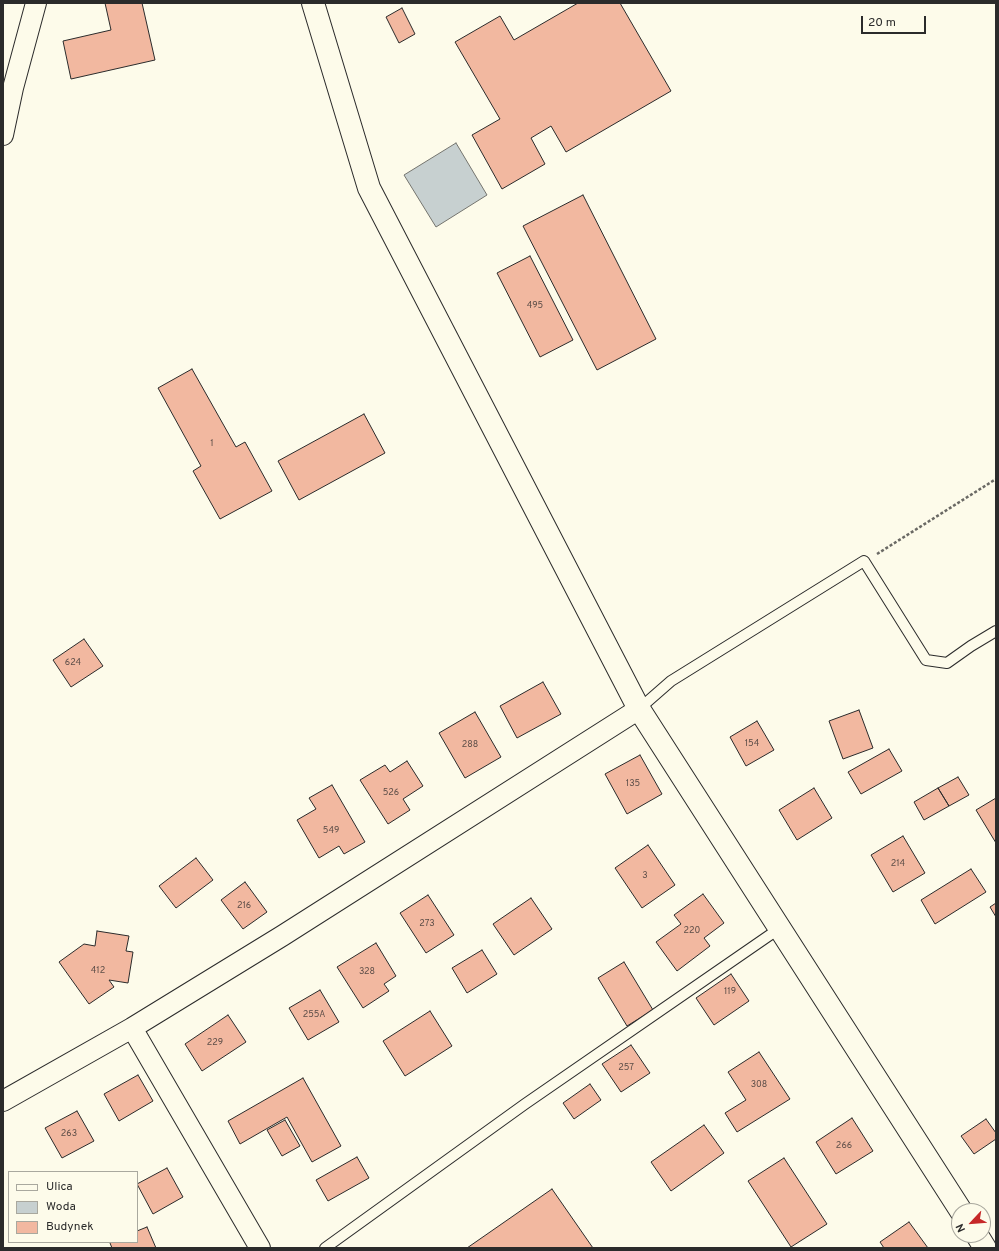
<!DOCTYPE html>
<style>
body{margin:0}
#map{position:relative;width:999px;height:1251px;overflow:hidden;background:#fdfbea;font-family:Overpass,sans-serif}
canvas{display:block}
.frame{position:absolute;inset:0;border:4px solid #2b2b2b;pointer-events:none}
.legend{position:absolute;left:8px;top:1171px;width:130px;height:72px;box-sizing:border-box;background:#fdfbea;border:1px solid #a9a89e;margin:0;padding:5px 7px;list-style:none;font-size:12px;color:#2b2b2b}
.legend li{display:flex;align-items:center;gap:8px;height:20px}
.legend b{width:20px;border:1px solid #a9a89e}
.north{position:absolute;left:951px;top:1203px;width:40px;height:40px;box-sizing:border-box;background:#fdfbea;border:1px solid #a9a89e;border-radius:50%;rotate:244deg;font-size:11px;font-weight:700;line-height:16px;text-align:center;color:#2b2b2b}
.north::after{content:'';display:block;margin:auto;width:14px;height:18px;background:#c62828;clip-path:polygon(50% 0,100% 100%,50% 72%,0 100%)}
.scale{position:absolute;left:861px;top:16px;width:65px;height:18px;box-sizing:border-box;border:2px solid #2b2b2b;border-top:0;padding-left:5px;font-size:12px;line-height:14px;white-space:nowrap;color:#2b2b2b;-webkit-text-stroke:3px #fdfbea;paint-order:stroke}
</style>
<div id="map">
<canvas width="999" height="1251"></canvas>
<div class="frame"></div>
<ul class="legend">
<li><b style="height:5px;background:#fdfbea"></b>Ulica</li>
<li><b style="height:11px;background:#c7d0d0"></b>Woda</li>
<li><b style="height:11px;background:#f2b8a0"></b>Budynek</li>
</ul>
<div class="north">N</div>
<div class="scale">20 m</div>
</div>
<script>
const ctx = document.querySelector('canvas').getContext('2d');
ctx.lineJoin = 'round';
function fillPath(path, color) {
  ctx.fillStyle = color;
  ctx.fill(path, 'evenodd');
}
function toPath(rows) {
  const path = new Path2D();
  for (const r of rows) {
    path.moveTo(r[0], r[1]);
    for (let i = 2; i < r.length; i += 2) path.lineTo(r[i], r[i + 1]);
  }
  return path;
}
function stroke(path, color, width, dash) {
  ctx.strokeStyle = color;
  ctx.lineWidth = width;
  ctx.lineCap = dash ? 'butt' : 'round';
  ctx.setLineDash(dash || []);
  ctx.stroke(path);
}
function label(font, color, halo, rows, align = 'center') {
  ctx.font = font + ' Overpass,sans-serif';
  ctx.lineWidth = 3;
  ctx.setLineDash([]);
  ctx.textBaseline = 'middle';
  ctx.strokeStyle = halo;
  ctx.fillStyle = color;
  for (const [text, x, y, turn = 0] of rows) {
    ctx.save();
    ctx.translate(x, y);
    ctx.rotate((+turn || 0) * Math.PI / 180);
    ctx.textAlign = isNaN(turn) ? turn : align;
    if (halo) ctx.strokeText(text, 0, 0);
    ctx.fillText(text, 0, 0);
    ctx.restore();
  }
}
const water = toPath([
 [456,143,487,195,436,227,404,175,456,143]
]);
fillPath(water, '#c7d0d0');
stroke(water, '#74746e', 1);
const building = toPath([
 [105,3,142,3,155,60,71,79,63,41,111,30,105,3],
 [578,3,620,3,671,91,566,152,551,126,531,138,545,164,502,189,472,135,500,119,455,42,500,16,514,40,578,3],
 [402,8,415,34,399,43,386,17,402,8],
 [583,195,656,339,597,370,523,226,583,195],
 [530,256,573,340,540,357,497,273,530,256],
 [192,369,236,447,245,442,272,491,220,519,193,471,201,466,158,388,192,369],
 [364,414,385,453,299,500,278,461,364,414],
 [84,639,103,666,71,687,53,660,84,639],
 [543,682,561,714,517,738,500,706,543,682],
 [859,710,873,748,843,759,829,721,859,710],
 [475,712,501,757,465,778,439,733,475,712],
 [757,721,774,750,746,766,730,737,757,721],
 [889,749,902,771,861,794,848,772,889,749],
 [640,755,662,794,627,814,605,774,640,755],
 [407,761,423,786,403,799,410,810,388,824,360,780,385,765,390,772,407,761],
 [958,777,969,795,949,806,938,788,958,777],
 [332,785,365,842,344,854,339,846,319,858,297,820,316,809,309,798,332,785],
 [814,788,832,818,797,840,779,810,814,788],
 [938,788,949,806,924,820,914,802,938,788],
 [996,798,996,843,976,810,996,798],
 [903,836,925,873,893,892,871,855,903,836],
 [648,845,675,885,642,908,615,868,648,845],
 [196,858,213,880,176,908,159,886,196,858],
 [971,869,986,892,935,924,921,900,971,869],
 [245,882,267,912,243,929,221,900,245,882],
 [703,894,724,923,704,938,710,946,677,971,656,942,681,924,674,915,703,894],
 [428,895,454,935,426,953,400,913,428,895],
 [531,898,552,929,514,955,493,924,531,898],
 [996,903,996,917,990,907,996,903],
 [97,931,129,936,126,951,133,952,128,983,109,980,114,987,89,1004,59,962,84,944,95,946,97,931],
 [376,943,396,976,384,984,389,991,363,1008,337,967,376,943],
 [482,950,497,974,467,993,452,968,482,950],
 [624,962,653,1010,627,1026,598,978,624,962],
 [731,974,749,1001,714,1025,696,998,731,974],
 [320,990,339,1022,308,1040,289,1008,320,990],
 [430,1011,452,1046,405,1076,383,1041,430,1011],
 [228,1015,246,1042,202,1071,185,1044,228,1015],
 [631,1045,650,1073,621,1092,602,1064,631,1045],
 [759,1052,790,1099,737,1132,725,1113,746,1100,728,1072,759,1052],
 [138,1075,153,1101,119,1121,104,1094,138,1075],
 [303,1078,341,1146,312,1162,287,1117,240,1144,228,1121,303,1078],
 [590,1084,601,1100,574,1119,563,1103,590,1084],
 [77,1111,94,1141,62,1158,45,1128,77,1111],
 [852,1118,873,1151,836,1174,816,1142,852,1118],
 [986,1119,996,1133,996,1139,974,1154,961,1136,986,1119],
 [285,1120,300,1146,282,1156,267,1130,285,1120],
 [704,1125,724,1153,671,1191,651,1162,704,1125],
 [357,1157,369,1178,328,1201,316,1180,357,1157],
 [784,1158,827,1224,791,1247,748,1181,784,1158],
 [167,1168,183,1197,153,1214,137,1184,167,1168],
 [552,1189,593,1248,467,1248,552,1189],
 [909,1222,928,1248,884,1248,880,1242,909,1222],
 [147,1227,156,1248,112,1248,110,1243,111,1242,137,1242,137,1231,147,1227]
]);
fillPath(building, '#f2b8a0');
stroke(building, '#2b2b2b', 1);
const service = toPath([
 [639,709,671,681,864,561,926,660,947,663,971,646,996,631],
 [325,1248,525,1104,780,928]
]);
const minor = toPath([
 [3,135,13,88,36,3],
 [132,1028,260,1248],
 [3,1101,132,1028,282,936,639,709]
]);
const tertiary = toPath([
 [313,3,369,188,639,709,961,1211],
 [977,1235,985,1248]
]);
stroke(service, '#2b2b2b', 12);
stroke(minor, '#2b2b2b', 22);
stroke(tertiary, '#2b2b2b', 24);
stroke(toPath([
 [877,554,996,479]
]), '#6a6964', 2.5, [3, 2]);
stroke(service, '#fdfbea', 10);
stroke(minor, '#fdfbea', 20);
stroke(tertiary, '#fdfbea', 22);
label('9px', '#5d4e48', null, [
 ["495",535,306],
 ["1",212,444],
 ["624",73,663],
 ["154",752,744],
 ["288",470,745],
 ["135",633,784],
 ["526",391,793],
 ["549",331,831],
 ["214",898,864],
 ["3",645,876],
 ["216",244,906],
 ["273",427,924],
 ["220",692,931],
 ["412",98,971],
 ["328",367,972],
 ["119",730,992],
 ["255A",314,1015],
 ["229",215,1043],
 ["257",626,1068],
 ["308",759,1085],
 ["263",69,1134],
 ["266",844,1146]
]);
</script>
